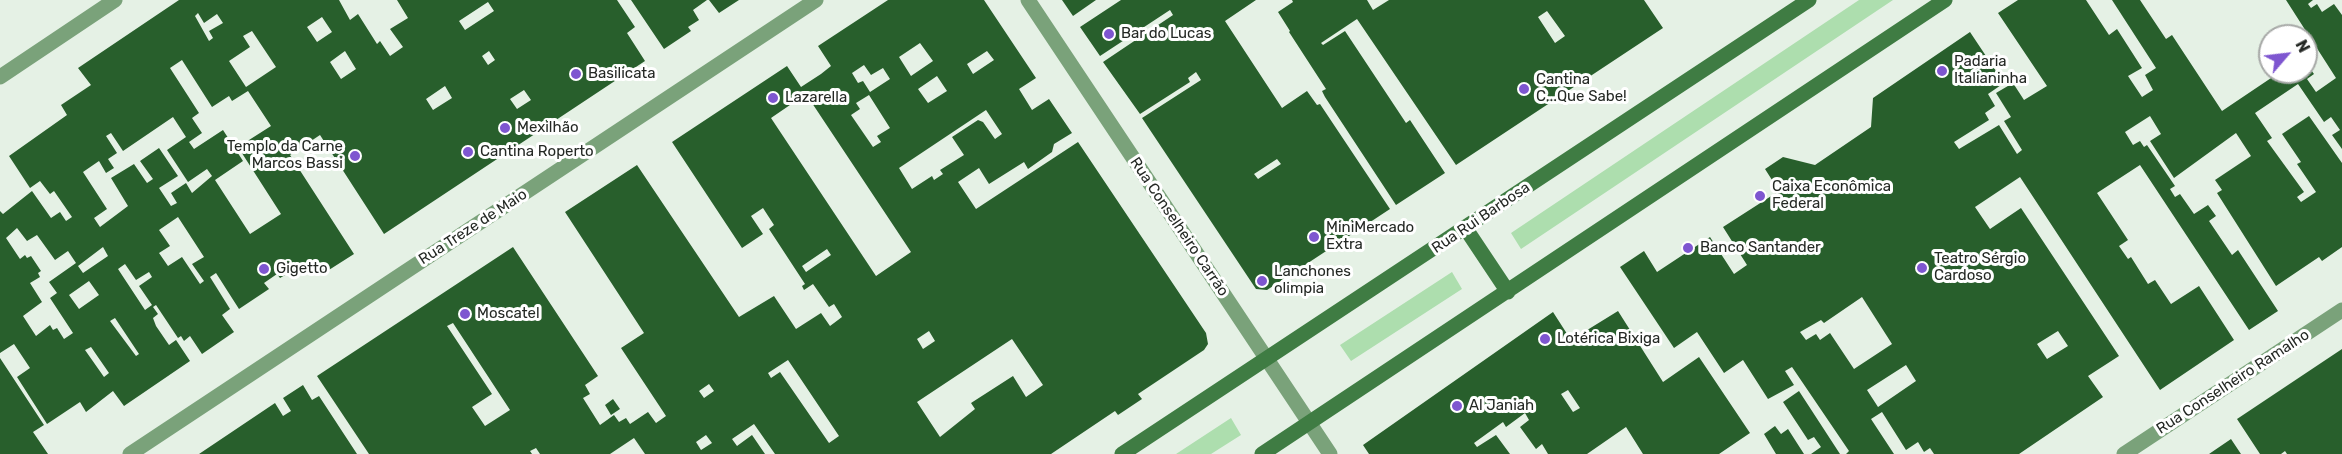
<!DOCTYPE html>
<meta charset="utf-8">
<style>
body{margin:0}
#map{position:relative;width:2342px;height:454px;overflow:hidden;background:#e5f1e5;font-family:Rubik,sans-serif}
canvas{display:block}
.north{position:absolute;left:2258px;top:24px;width:60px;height:60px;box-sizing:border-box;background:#fff;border:2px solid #a7a9a7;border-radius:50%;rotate:62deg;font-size:16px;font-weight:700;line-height:24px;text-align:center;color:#242824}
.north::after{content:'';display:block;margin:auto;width:21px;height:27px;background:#7e56d0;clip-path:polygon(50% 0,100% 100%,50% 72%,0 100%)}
</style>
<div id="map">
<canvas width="2342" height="454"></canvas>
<div class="north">N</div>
</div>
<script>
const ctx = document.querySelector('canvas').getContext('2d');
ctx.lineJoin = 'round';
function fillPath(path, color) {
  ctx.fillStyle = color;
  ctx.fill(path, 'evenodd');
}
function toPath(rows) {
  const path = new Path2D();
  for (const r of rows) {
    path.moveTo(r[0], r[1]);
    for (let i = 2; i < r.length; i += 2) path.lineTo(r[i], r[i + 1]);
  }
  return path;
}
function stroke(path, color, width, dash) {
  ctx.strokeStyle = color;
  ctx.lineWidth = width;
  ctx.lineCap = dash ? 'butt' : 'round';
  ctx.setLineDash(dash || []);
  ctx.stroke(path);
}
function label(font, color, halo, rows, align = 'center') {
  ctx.font = font + ' Rubik,sans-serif';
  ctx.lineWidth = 6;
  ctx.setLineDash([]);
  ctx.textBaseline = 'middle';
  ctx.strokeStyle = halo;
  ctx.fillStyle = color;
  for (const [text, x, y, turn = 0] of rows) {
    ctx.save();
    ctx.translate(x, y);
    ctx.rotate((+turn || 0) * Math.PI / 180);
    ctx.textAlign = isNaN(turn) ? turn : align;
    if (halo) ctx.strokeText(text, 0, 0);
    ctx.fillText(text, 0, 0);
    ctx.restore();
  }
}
fillPath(toPath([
 [1859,0,1893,0,1521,249,1511,233],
 [1452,272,1462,289,1351,361,1340,345],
 [1231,418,1241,435,1211,454,1176,454]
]), '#addeae');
fillPath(toPath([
 [179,0,339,0,350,20,358,14,377,44,380,41,390,56,403,47,390,29,408,18,397,0,617,0,635,27,627,33,645,61,384,234,320,135,290,155,354,254,321,275,311,260,280,278,277,274,264,283,269,289,239,309,216,273,210,277,230,309,222,315,234,332,202,354,190,336,184,341,181,336,178,338,156,305,153,307,158,314,153,318,156,326,169,345,176,340,190,361,124,406,113,391,86,412,80,402,47,424,17,377,30,368,14,344,0,353,0,211,3,214,32,191,51,218,60,212,66,221,72,217,54,191,50,194,40,181,30,188,9,156,67,115,61,105,91,85,78,68],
 [488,2,494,11,465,30,459,21],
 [198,13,204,23,217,14,223,23,209,31,213,38,209,41,195,16],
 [322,17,332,32,317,42,307,27],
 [252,31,276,67,246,87,229,61,250,47,243,36],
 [345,51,356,69,341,79,330,62],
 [489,51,495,60,488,65,482,56],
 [182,60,212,107,229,96,232,101,248,91,271,126,238,147,281,214,250,234,215,180,243,161,223,130,194,149,189,142,202,133,192,118,199,113,170,68],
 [445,86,452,98,433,110,426,99],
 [524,90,531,100,517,109,510,99],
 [173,117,186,137,167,150,188,182,207,169,212,176,192,193,186,183,171,193,177,203,171,206,159,188,178,176,159,148,140,161,153,179,147,183,134,164,111,178,128,206,100,227,94,218,107,209,83,172,99,161,106,173,114,168,108,159,117,153,106,136,111,133,123,151],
 [178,217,204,257,192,264,204,281,200,284,182,257,168,266,159,253,170,246,159,230],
 [17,228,27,241,37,235,55,260,68,251,76,263,49,282,57,293,50,298,73,333,64,339,57,328,53,330,50,325,36,336,23,316,42,302,30,283,40,277,38,273,41,271,31,256,27,258,25,255,20,259,6,238],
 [103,247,108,256,83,273,78,266],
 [125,264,136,280,149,272,152,277,139,286,152,305,145,310,118,269],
 [89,281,99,295,79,309,69,295],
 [115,318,139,354,136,356,110,321],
 [91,347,109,373,104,377,85,350],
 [631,0,707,0,693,10,699,20,688,27,691,31,664,49],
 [709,0,739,0,719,13],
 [888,0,984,0,1036,78,1019,89,1032,110,1049,99,1072,133,1054,144,1052,152,1028,169,1024,162,989,184,979,168,958,182,976,209,1078,142,1206,333,1208,344,1204,350,1138,394,1142,399,1118,415,1115,411,1051,454,775,454,754,424,732,439,737,446,752,435,765,454,645,454,634,438,610,454,540,454,536,448,530,451,532,454,369,454,317,376,513,247,598,376,585,385,590,394,583,398,600,425,614,415,619,422,626,418,630,424,648,412,656,423,666,416,621,348,644,333,565,212,637,165,739,317,774,296,796,329,821,313,830,326,842,317,834,304,829,307,813,284,804,290,802,286,805,284,769,229,774,225,763,208,751,216,763,234,742,248,672,142,787,66,801,87,821,74,831,66,818,46],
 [920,43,933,61,911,76,899,57],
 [987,51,994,60,973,74,967,64],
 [864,65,871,75,883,68,890,79,870,92,863,81,858,83,852,73],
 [937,76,947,91,928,103,918,89],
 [806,94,911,252,876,276,771,118],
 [869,95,890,128,877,136,881,142,873,147,851,115,860,109,856,103],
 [986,110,1002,134,995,139,983,122,978,120,952,137,964,155,940,170,943,174,934,180,932,176,912,189,899,168],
 [827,249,831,255,806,272,802,266],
 [453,323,510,410,485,426,472,407,492,394,447,326],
 [929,331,935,341,923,349,917,339],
 [1012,339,1043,385,1026,397,1013,376,971,403,975,409,940,437,917,402],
 [788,360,839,436,829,443,780,372,771,378,768,373],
 [709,384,714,391,704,398,699,391],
 [706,435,712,443,701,450,696,442],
 [1062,0,1096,0,1073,16],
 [1121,0,1256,0,1225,21,1282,108,1307,91,1317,105,1320,104,1390,209,1267,290,1256,289,1142,118,1201,80,1196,72,1188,78,1190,82,1140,114,1103,62,1173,15,1170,10,1100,56,1080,27],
 [1277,159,1281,164,1258,179,1254,174],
 [1292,0,1367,0,1373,10,1389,0,1644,0,1663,28,1456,165,1357,19,1321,43,1323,45,1345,31,1406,123,1410,120,1445,173,1396,205,1325,97,1322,91,1326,89,1289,32,1290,31,1278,12,1293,2],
 [1547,11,1565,36,1555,43,1538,17],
 [2018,0,2086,0,2109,35,2117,29,2142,68,2128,76,2142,97,2153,90,2145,75,2156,68,2112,0,2140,0,2166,39,2172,35,2222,111,2280,72,2306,72,2306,63,2314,74,2307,79,2316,92,2336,78,2286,0,2313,0,2308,4,2311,8,2317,4,2322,12,2334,4,2342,15,2342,149,2332,135,2340,130,2331,117,2324,122,2298,84,2255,113,2272,138,2267,141,2304,192,2297,197,2301,202,2316,192,2297,164,2301,162,2282,134,2309,116,2342,163,2342,247,2322,261,2319,257,2276,286,2217,193,2222,190,2215,180,2251,156,2236,133,2174,178,2150,141,2161,134,2150,116,2125,132,2133,145,2140,141,2144,147,2147,145,2175,186,2170,189,2175,197,2180,194,2194,214,2208,205,2216,216,2209,221,2232,255,2238,250,2278,311,2249,330,2140,165,2097,193,2128,240,2119,246,2128,259,2131,257,2148,284,2155,280,2171,304,2199,286,2234,340,2160,390,2020,177,1975,207,1990,229,2021,208,2119,356,2088,376,2103,397,2019,454,1934,454,1930,448,1924,452,1918,442,1906,450,1882,412,1871,419,1894,454,1846,454,1849,451,1792,367,1785,371,1794,385,1768,399,1743,360,1724,373,1697,332,1674,348,1620,267,1644,251,1657,272,1710,237,1734,274,1747,265,1723,227,1779,191,1765,169,1783,157,1815,165,1871,127,1873,98,1970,32,2004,83,1988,94,1995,106,1985,113,1989,120,1954,142,1959,149,1999,125,2017,154,2022,150,2004,121,2011,117,1996,93,2013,83,2024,100,2047,86,1998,13],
 [1862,297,1892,344,1854,369,1830,333,1820,340,1816,334,1806,340,1800,332,1821,320,1824,323],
 [2058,331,2068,346,2047,359,2037,344],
 [1906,365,1916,381,1878,407,1867,390],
 [1618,311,1663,382,1699,357,1750,433,1719,454,1643,454,1626,427,1587,454,1548,454,1542,444,1536,449,1520,427,1529,420,1525,413,1506,427,1503,422,1474,443,1477,447,1496,435,1510,454,1369,454,1363,445,1553,312,1571,340],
 [1568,390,1580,408,1573,412,1561,394],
 [2342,349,2342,454,2287,454,2285,451,2281,454,2260,454,2237,419],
 [0,358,44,425,33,432,48,454,0,454],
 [303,385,312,400,319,396,357,454,199,454,275,403,283,416,291,411,283,398],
 [1799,391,1840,454,1811,454,1821,447,1814,437,1808,440,1783,402],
 [613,399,620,409,611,415,605,405],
 [1775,426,1781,434,1788,429,1804,454,1776,454,1764,434],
 [2231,439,2241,454,2209,454]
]), '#285f2c');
stroke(toPath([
 [1028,0,1330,454],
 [0,77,115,0],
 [130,454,816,0],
 [2124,454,2342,310]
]), '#7aa27a', 15);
stroke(toPath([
 [1466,229,1508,292],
 [1122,454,1809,0],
 [1262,454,1945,0]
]), '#3f7c43', 15);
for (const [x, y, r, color] of [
 [1109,34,6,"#7e56d0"],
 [1942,71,6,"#7e56d0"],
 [576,74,6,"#7e56d0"],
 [1524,89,6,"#7e56d0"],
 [773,98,6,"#7e56d0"],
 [505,128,6,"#7e56d0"],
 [468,152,6,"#7e56d0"],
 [355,156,6,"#7e56d0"],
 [1760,196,6,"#7e56d0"],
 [1314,237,6,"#7e56d0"],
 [1688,248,6,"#7e56d0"],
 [1922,268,6,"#7e56d0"],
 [264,269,6,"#7e56d0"],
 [1262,281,6,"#7e56d0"],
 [465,314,6,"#7e56d0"],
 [1545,339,6,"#7e56d0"],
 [1457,406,6,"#7e56d0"]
]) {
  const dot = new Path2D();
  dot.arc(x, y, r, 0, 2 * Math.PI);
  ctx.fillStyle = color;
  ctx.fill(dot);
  stroke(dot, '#fff', 2);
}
label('15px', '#242824', '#fff', [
 ["Bar do Lucas",1121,34],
 ["Padaria",1954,62],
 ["Italianinha",1954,79],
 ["Basilicata",588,74],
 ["Cantina",1536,80],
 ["C...Que Sabe!",1536,97],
 ["Lazarella",785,98],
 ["Mexilhão",517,128],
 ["Templo da Carne",343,147,"right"],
 ["Marcos Bassi",343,164,"right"],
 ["Cantina Roperto",480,152],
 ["Caixa Econômica",1772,187],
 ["Federal",1772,204],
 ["MiniMercado",1326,228],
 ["Extra",1326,245],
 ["Banco Santander",1700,248],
 ["Teatro Sérgio",1934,259],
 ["Cardoso",1934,276],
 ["Gigetto",276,269],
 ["Lanchones",1274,272],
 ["olimpia",1274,289],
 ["Moscatel",477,314],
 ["Lotérica Bixiga",1557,339],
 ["Al Janiah",1469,406]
], 'left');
label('15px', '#242824', '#fff', [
 ["Rua Rui Barbosa",1481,218,-34],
 ["Rua Treze de Maio",473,227,-33],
 ["Rua Conselheiro Carrão",1179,227,56],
 ["Rua Conselheiro Ramalho",2233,382,-33]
]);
</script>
